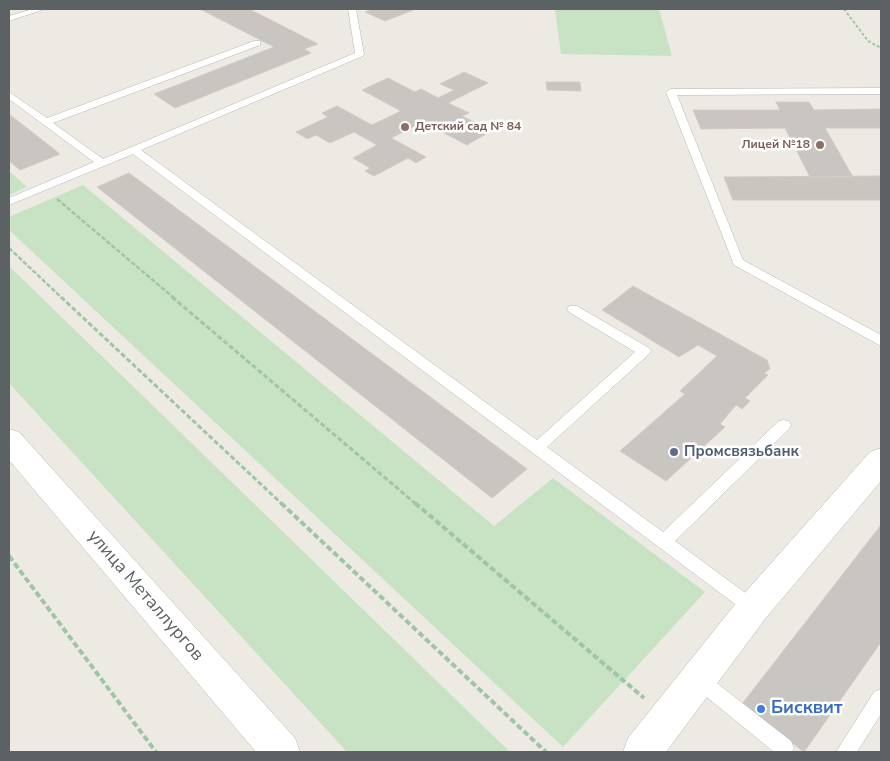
<!DOCTYPE html>
<meta charset="utf-8">
<style>
body{margin:0}
#map{position:relative;width:890px;height:761px;overflow:hidden;background:#edeae4;font-family:"Nunito Sans",sans-serif}
canvas{display:block}
.frame{position:absolute;inset:0;border:10px solid #5c6164;pointer-events:none}
</style>
<div id="map">
<canvas width="890" height="761"></canvas>
<div class="frame"></div>
</div>
<script>
const ctx = document.querySelector('canvas').getContext('2d');
ctx.lineJoin = 'round';
function fillPath(path, color) {
  ctx.fillStyle = color;
  ctx.fill(path, 'evenodd');
}
function toPath(rows) {
  const path = new Path2D();
  for (const r of rows) {
    path.moveTo(r[0], r[1]);
    for (let i = 2; i < r.length; i += 2) path.lineTo(r[i], r[i + 1]);
  }
  return path;
}
function stroke(path, color, width, dash) {
  ctx.strokeStyle = color;
  ctx.lineWidth = width;
  ctx.lineCap = dash ? 'butt' : 'round';
  ctx.setLineDash(dash || []);
  ctx.stroke(path);
}
function label(font, color, halo, rows, align = 'center') {
  ctx.font = font + ' "Nunito Sans",sans-serif';
  ctx.lineWidth = 5;
  ctx.setLineDash([]);
  ctx.textBaseline = 'middle';
  ctx.strokeStyle = halo;
  ctx.fillStyle = color;
  for (const [text, x, y, turn = 0] of rows) {
    ctx.save();
    ctx.translate(x, y);
    ctx.rotate((+turn || 0) * Math.PI / 180);
    ctx.textAlign = isNaN(turn) ? turn : align;
    if (halo) ctx.strokeText(text, 0, 0);
    ctx.fillText(text, 0, 0);
    ctx.restore();
  }
}
fillPath(toPath([
 [555,9,659,9,672,56,561,54],
 [9,171,27,187,9,195],
 [83,185,494,526,553,478,705,592,563,747,9,230,9,217],
 [9,266,510,752,347,752,9,383]
]), '#c7e3c3');
const building = toPath([
 [200,9,249,9,318,44,304,49,311,53,175,108,154,94,274,47,200,9],
 [373,9,416,9,385,21,365,12,373,9],
 [464,72,488,83,448,103,469,113,462,116,491,131,467,145,423,122,391,138,426,157,416,163,408,158,374,176,365,171,370,168,353,158,377,145,354,132,330,143,316,135,307,139,296,132,328,117,322,113,337,106,372,125,401,111,362,90,388,78,415,92,421,89,438,98,454,90,440,84,464,72],
 [546,82,580,82,581,91,547,90,546,82],
 [776,102,809,102,814,110,881,109,881,128,825,128,853,177,810,177,785,128,701,129,693,110,780,110,776,102],
 [9,114,60,154,20,170,9,161,9,114],
 [129,173,527,469,492,498,97,187,129,173],
 [881,176,881,200,733,200,724,177,881,176],
 [633,286,767,360,770,369,764,373,768,375,745,398,750,401,742,409,736,405,720,424,725,427,666,481,620,451,685,394,680,391,717,356,698,345,679,357,602,310,633,286],
 [881,525,881,642,804,752,742,704,881,525]
]);
fillPath(building, '#c9c5c1');
stroke(building, '#d2cbc3', 1);
const service = toPath([
 [33,9,45,9,9,21,9,16,33,9],
 [348,9,356,9,364,54,363,56,141,150,537,440,635,352,569,312,567,309,569,306,577,306,649,348,651,351,649,354,547,447,663,532,779,421,784,420,789,421,791,425,789,429,675,541,759,603,762,608,759,613,753,616,747,613,133,154,9,205,9,198,94,162,9,99,9,92,47,118,254,41,260,41,260,45,53,123,103,159,355,53,348,9],
 [881,88,881,94,677,95,743,260,881,335,881,346,734,265,666,92,671,89,881,88],
 [698,670,704,673,791,741,794,748,792,752,774,752,692,685,689,679,692,673,698,670],
 [881,689,881,714,857,752,836,752,874,692,881,689]
]);
const minor = toPath([
 [881,448,881,481,765,619,666,752,623,752,628,738,741,597,870,452,881,448]
]);
const secondary = toPath([
 [9,429,19,432,295,738,300,752,256,752,9,460,9,429]
]);
stroke(service, '#b2b5b8', 1);
stroke(minor, '#b2b5b8', 1);
stroke(secondary, '#b1b5b8', 1);
stroke(toPath([
 [844,9,868,41,881,48]
]), '#9ec6a4', 2, [3, 2]);
stroke(toPath([
 [57,199,174,298],
 [9,248,62,298]
]), '#9ec6a4', 2.5, [4.5, 2]);
stroke(toPath([
 [61,297,282,504],
 [172,297,416,504]
]), '#9ec6a4', 3, [5, 2.5]);
stroke(toPath([
 [281,503,546,752],
 [415,503,644,698],
 [9,556,156,752]
]), '#9ec6a4', 4, [6, 3]);
fillPath(service, '#fff');
fillPath(minor, '#fff');
fillPath(secondary, '#fff');
for (const [x, y, r, color] of [
 [405,127,5,"#8d6e63"],
 [820,145,5,"#8d6e63"],
 [674,452,5,"#5c6f8a"],
 [761,709,5,"#3f7fe0"]
]) {
  const dot = new Path2D();
  dot.arc(x, y, r, 0, 2 * Math.PI);
  ctx.fillStyle = color;
  ctx.fill(dot);
  stroke(dot, '#fff', 2);
}
label('bold 12px', '#785e54', '#fff', [
 ["Детский сад № 84",415,127],
 ["Лицей №18",810,145,"right"]
], 'left');
label('bold 15px', '#4e5e75', '#fff', [
 ["Промсвязьбанк",684,452]
], 'left');
label('18px', '#5c6164', '#fff', [
 ["улица Металлургов",145,596,49]
]);
label('bold 18px', '#366cbe', '#fff', [
 ["Бисквит",771,709]
], 'left');
</script>
